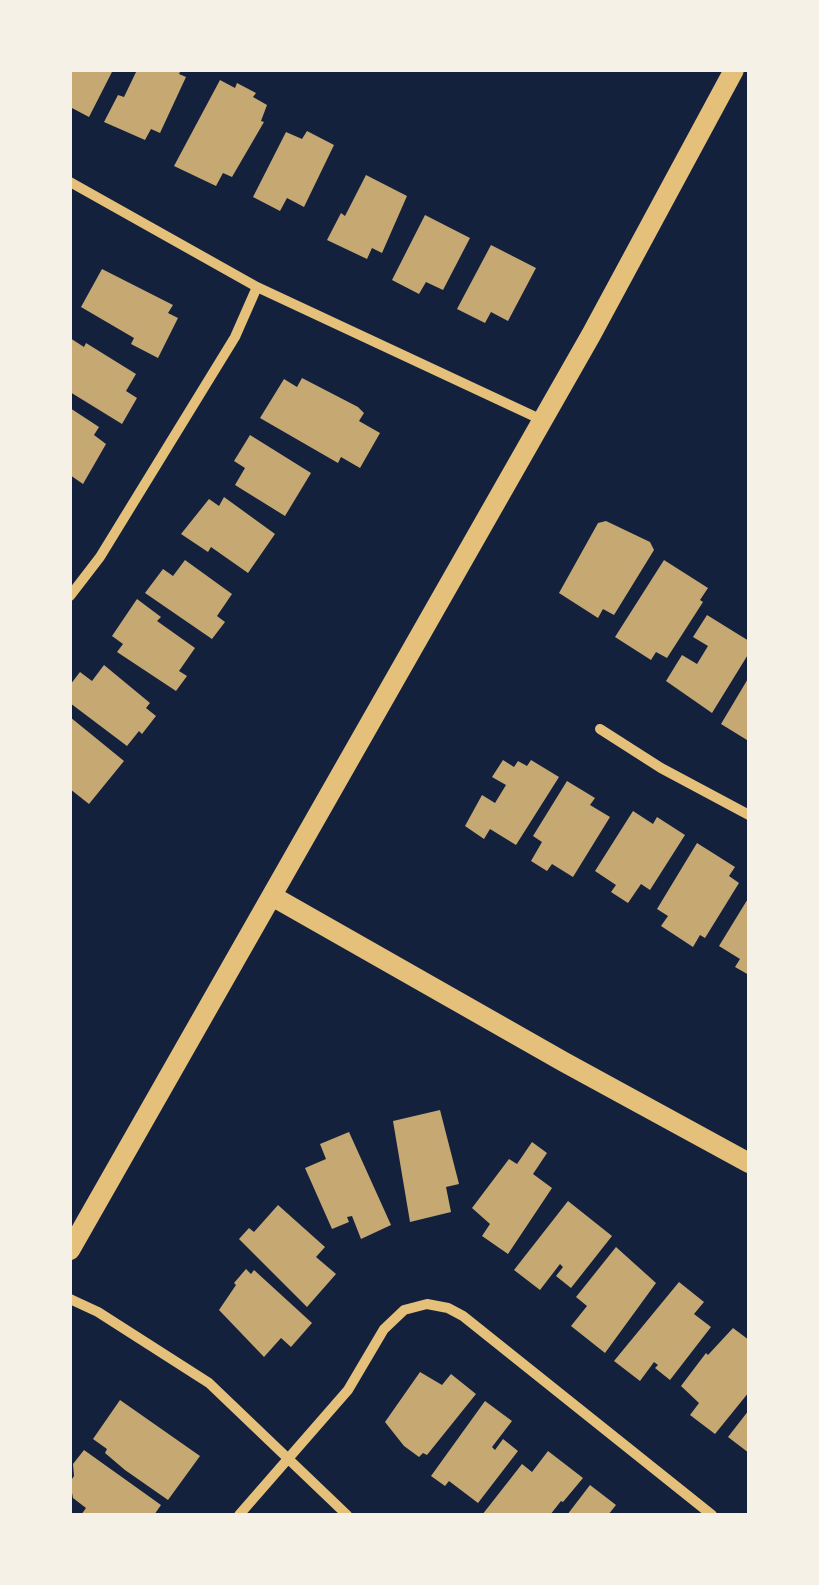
<!DOCTYPE html>
<style>
body{margin:0}
#map{position:relative;width:819px;height:1585px;overflow:hidden;background:#14213d;font-family:Raleway,sans-serif}
canvas{display:block}
.frame{position:absolute;inset:0;border:72px solid #f6f1e7;pointer-events:none}
</style>
<div id="map">
<canvas width="819" height="1585"></canvas>
<div class="frame"></div>
</div>
<script>
const ctx = document.querySelector('canvas').getContext('2d');
ctx.lineJoin = 'round';
function fillPath(path, color) {
  ctx.fillStyle = color;
  ctx.fill(path, 'evenodd');
}
function toPath(rows) {
  const path = new Path2D();
  for (const r of rows) {
    path.moveTo(r[0], r[1]);
    for (let i = 2; i < r.length; i += 2) path.lineTo(r[i], r[i + 1]);
  }
  return path;
}
function stroke(path, color, width, dash) {
  ctx.strokeStyle = color;
  ctx.lineWidth = width;
  ctx.lineCap = dash ? 'butt' : 'round';
  ctx.setLineDash(dash || []);
  ctx.stroke(path);
}
fillPath(toPath([
 [70,70,113,70,89,117,70,107],
 [137,70,181,70,179,74,186,77,160,133,151,129,145,140,104,122,118,95,124,97],
 [220,80,235,88,237,83,256,93,253,97,267,105,261,121,264,122,232,177,223,173,216,186,174,166],
 [307,131,334,145,304,207,287,198,280,211,253,197,286,132,302,139],
 [366,175,407,196,382,253,372,248,367,259,327,240,341,213,345,216],
 [425,215,470,238,443,290,426,282,419,294,392,280],
 [491,245,536,268,508,321,491,312,485,323,457,309],
 [102,269,173,305,168,313,178,318,158,358,131,344,134,338,81,307],
 [70,338,84,347,86,343,136,374,126,391,137,398,122,424,70,392],
 [302,378,358,407,364,413,359,421,380,433,360,468,341,457,338,463,260,418,284,379,297,387],
 [70,408,99,427,94,435,106,444,83,484,70,475],
 [250,435,311,473,285,516,235,485,245,468,234,461],
 [224,497,275,534,248,573,211,547,208,552,181,534,209,499,219,506],
 [606,521,650,542,654,550,614,615,603,609,598,618,559,593,598,523],
 [185,560,232,594,217,616,225,622,212,639,145,593,163,569,173,576],
 [664,560,708,588,700,600,703,602,667,658,656,652,651,660,615,637],
 [137,599,161,617,157,621,195,648,179,671,187,676,176,691,117,652,123,644,112,636],
 [707,615,749,641,749,653,712,713,666,681,682,655,697,664,708,646,693,637],
 [104,665,150,703,146,708,156,716,142,734,139,731,127,746,70,703,70,685,80,672,92,681],
 [749,677,749,737,747,740,721,724],
 [70,717,124,761,89,804,70,789],
 [503,760,514,767,518,761,527,766,531,760,559,777,516,845,490,829,484,839,465,826,482,795,495,803,506,785,492,777],
 [567,781,595,798,590,805,610,817,573,877,552,864,547,871,531,861,542,842,533,836],
 [633,811,653,824,657,817,685,835,650,890,641,884,628,903,611,892,616,885,595,871],
 [697,843,735,867,729,876,739,883,705,938,700,935,693,947,661,926,668,916,657,909],
 [749,897,749,975,735,967,740,959,719,946],
 [440,1110,459,1184,446,1187,451,1212,410,1222,393,1121],
 [349,1132,391,1225,361,1239,352,1216,347,1217,349,1222,332,1229,305,1168,326,1159,320,1144],
 [532,1142,547,1153,533,1174,552,1188,508,1254,482,1236,490,1224,472,1208,509,1159,517,1164],
 [568,1201,612,1236,571,1288,556,1276,563,1267,560,1264,540,1290,514,1270],
 [278,1205,325,1247,316,1257,336,1274,307,1307,239,1239,249,1228,254,1232],
 [616,1247,656,1283,605,1353,571,1326,587,1306,576,1297],
 [246,1269,251,1274,254,1270,312,1323,291,1347,281,1338,264,1357,219,1310,236,1285,234,1283],
 [679,1282,704,1302,694,1314,711,1327,670,1380,655,1368,658,1365,654,1362,640,1381,614,1361],
 [733,1328,749,1340,749,1392,715,1434,690,1415,699,1403,681,1386,706,1353,708,1355],
 [420,1372,442,1385,451,1374,476,1394,427,1455,423,1453,419,1457,404,1446,385,1422],
 [120,1400,200,1456,168,1500,125,1470,105,1453,107,1449,93,1439],
 [485,1401,512,1421,492,1447,495,1450,503,1439,518,1451,478,1503,449,1481,445,1486,431,1476],
 [749,1410,749,1453,728,1437],
 [84,1450,161,1505,154,1515,81,1515,86,1508,73,1498,70,1482,74,1476,73,1464],
 [548,1451,583,1478,563,1502,561,1501,550,1515,482,1515,522,1464,532,1472],
 [590,1485,616,1505,608,1515,567,1515]
]), '#c6a872');
stroke(toPath([
 [70,182,257,287,542,420],
 [70,596,100,557,235,337,257,287],
 [600,729,661,768,749,815],
 [70,1299,98,1312,209,1383,347,1515],
 [239,1515,348,1390,384,1329,404,1310,427,1304,448,1308,463,1316,712,1515]
]), '#e5c07b', 10);
stroke(toPath([
 [272,896,564,1062,749,1163],
 [70,1250,591,335,734,70]
]), '#e5c07b', 20);
</script>
